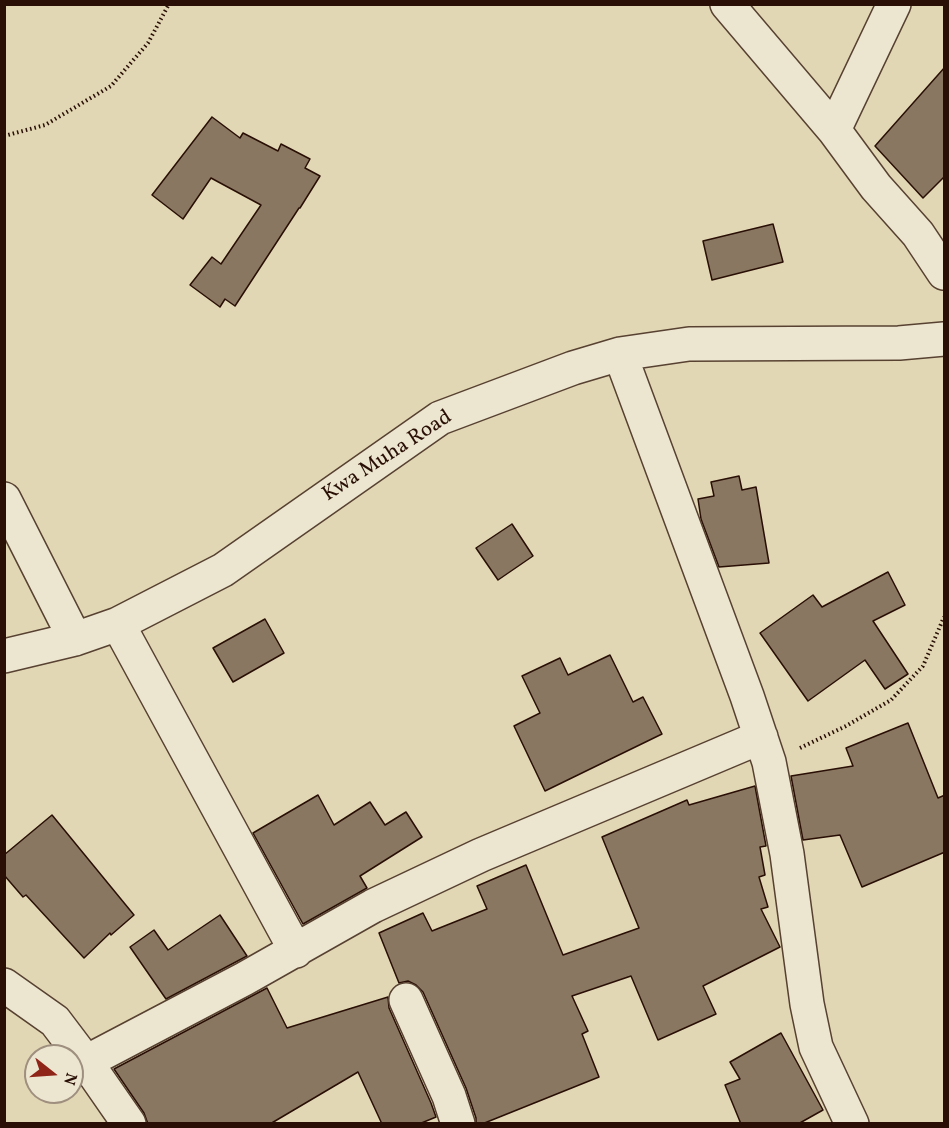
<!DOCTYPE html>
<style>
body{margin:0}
#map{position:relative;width:949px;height:1128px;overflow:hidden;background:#e2d7b5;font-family:Vollkorn,serif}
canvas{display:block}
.frame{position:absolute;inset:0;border:6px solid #290f05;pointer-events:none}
.north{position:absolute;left:24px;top:1044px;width:60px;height:60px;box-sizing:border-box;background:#ece5cf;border:2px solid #9e8f7e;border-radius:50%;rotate:107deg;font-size:16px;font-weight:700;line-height:24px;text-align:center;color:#290f05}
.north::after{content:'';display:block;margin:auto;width:21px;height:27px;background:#8f2418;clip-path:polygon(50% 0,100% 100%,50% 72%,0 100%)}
</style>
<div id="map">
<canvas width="949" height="1128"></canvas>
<div class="frame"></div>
<div class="north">N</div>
</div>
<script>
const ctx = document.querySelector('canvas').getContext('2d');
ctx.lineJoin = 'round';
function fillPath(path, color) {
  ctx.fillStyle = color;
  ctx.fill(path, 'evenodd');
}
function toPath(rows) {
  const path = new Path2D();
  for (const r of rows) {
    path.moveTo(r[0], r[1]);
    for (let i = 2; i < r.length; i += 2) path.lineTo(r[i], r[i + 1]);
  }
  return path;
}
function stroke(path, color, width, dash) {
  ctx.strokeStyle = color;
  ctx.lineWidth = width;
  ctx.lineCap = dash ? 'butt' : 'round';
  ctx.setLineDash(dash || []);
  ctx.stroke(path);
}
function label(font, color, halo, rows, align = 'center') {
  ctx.font = font + ' Vollkorn,serif';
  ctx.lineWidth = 5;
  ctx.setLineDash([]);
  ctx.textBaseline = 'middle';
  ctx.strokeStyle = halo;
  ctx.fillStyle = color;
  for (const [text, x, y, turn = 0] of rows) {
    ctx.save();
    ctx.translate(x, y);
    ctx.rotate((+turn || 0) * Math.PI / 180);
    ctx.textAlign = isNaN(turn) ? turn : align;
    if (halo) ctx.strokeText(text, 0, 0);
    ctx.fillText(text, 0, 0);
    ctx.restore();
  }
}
const building = toPath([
 [945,67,945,176,923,198,875,146,945,67],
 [212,117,240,138,243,133,278,151,281,144,310,159,305,168,320,176,300,208,299,208,235,306,225,299,220,307,190,285,212,257,221,264,261,205,211,178,183,219,152,195,212,117],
 [773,224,783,262,712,280,703,241,773,224],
 [739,476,742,490,756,487,769,563,719,567,701,519,698,499,714,496,711,482,739,476],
 [512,524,533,556,498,580,476,548,512,524],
 [888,572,905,605,873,621,908,674,885,689,865,660,808,701,760,633,813,595,822,607,888,572],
 [265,619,284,653,233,682,213,648,265,619],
 [610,655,633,702,643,697,662,734,545,791,514,726,540,713,522,676,560,658,568,675,610,655],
 [908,723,938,798,945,795,945,852,862,887,840,835,803,840,791,776,853,766,846,748,908,723],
 [755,786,766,846,760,847,765,875,759,877,768,907,761,909,780,947,703,986,716,1014,658,1040,631,976,572,996,588,1031,582,1034,599,1077,482,1124,476,1124,476,1118,466,1088,423,992,416,985,408,981,399,983,379,933,423,913,432,931,487,909,477,886,526,865,563,955,639,928,602,837,687,800,689,805,755,786],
 [318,795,334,825,370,802,385,825,406,812,422,837,360,876,367,888,303,924,253,833,318,795],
 [52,815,134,915,111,935,110,933,84,958,26,895,23,897,4,875,4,855,52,815],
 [220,915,247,956,166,999,130,947,154,930,168,950,220,915],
 [267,988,287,1028,388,997,389,1008,431,1103,436,1117,419,1124,382,1124,358,1072,270,1124,148,1124,144,1113,114,1069,267,988],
 [781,1033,823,1110,798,1124,741,1124,725,1085,740,1079,730,1062,781,1033]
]);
fillPath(building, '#897761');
stroke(building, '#290f05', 1.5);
const minor = toPath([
 [727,4,834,130,876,187,918,234,944,273],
 [834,130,894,4],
 [620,354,747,696,769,762,787,854,807,1004,816,1047,852,1124],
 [4,499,75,639],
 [118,624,296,951],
 [4,656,75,639,118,624,223,570,440,418,573,368,620,354,689,344,899,343,944,339],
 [4,985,55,1021,86,1062,129,1124],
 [406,1000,449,1096,458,1124],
 [86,1062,244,979,373,906,481,855,761,737]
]);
stroke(minor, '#574131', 36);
stroke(toPath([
 [4,136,45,125,111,86,148,43,169,4],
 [800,748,846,726,891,700,923,666,944,617]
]), '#290f05', 4, [1.5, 3]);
stroke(minor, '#ece5cf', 33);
label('21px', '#290f05', '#ece5cf', [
 ["Kwa Muha Road",388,457,-33]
]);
</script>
